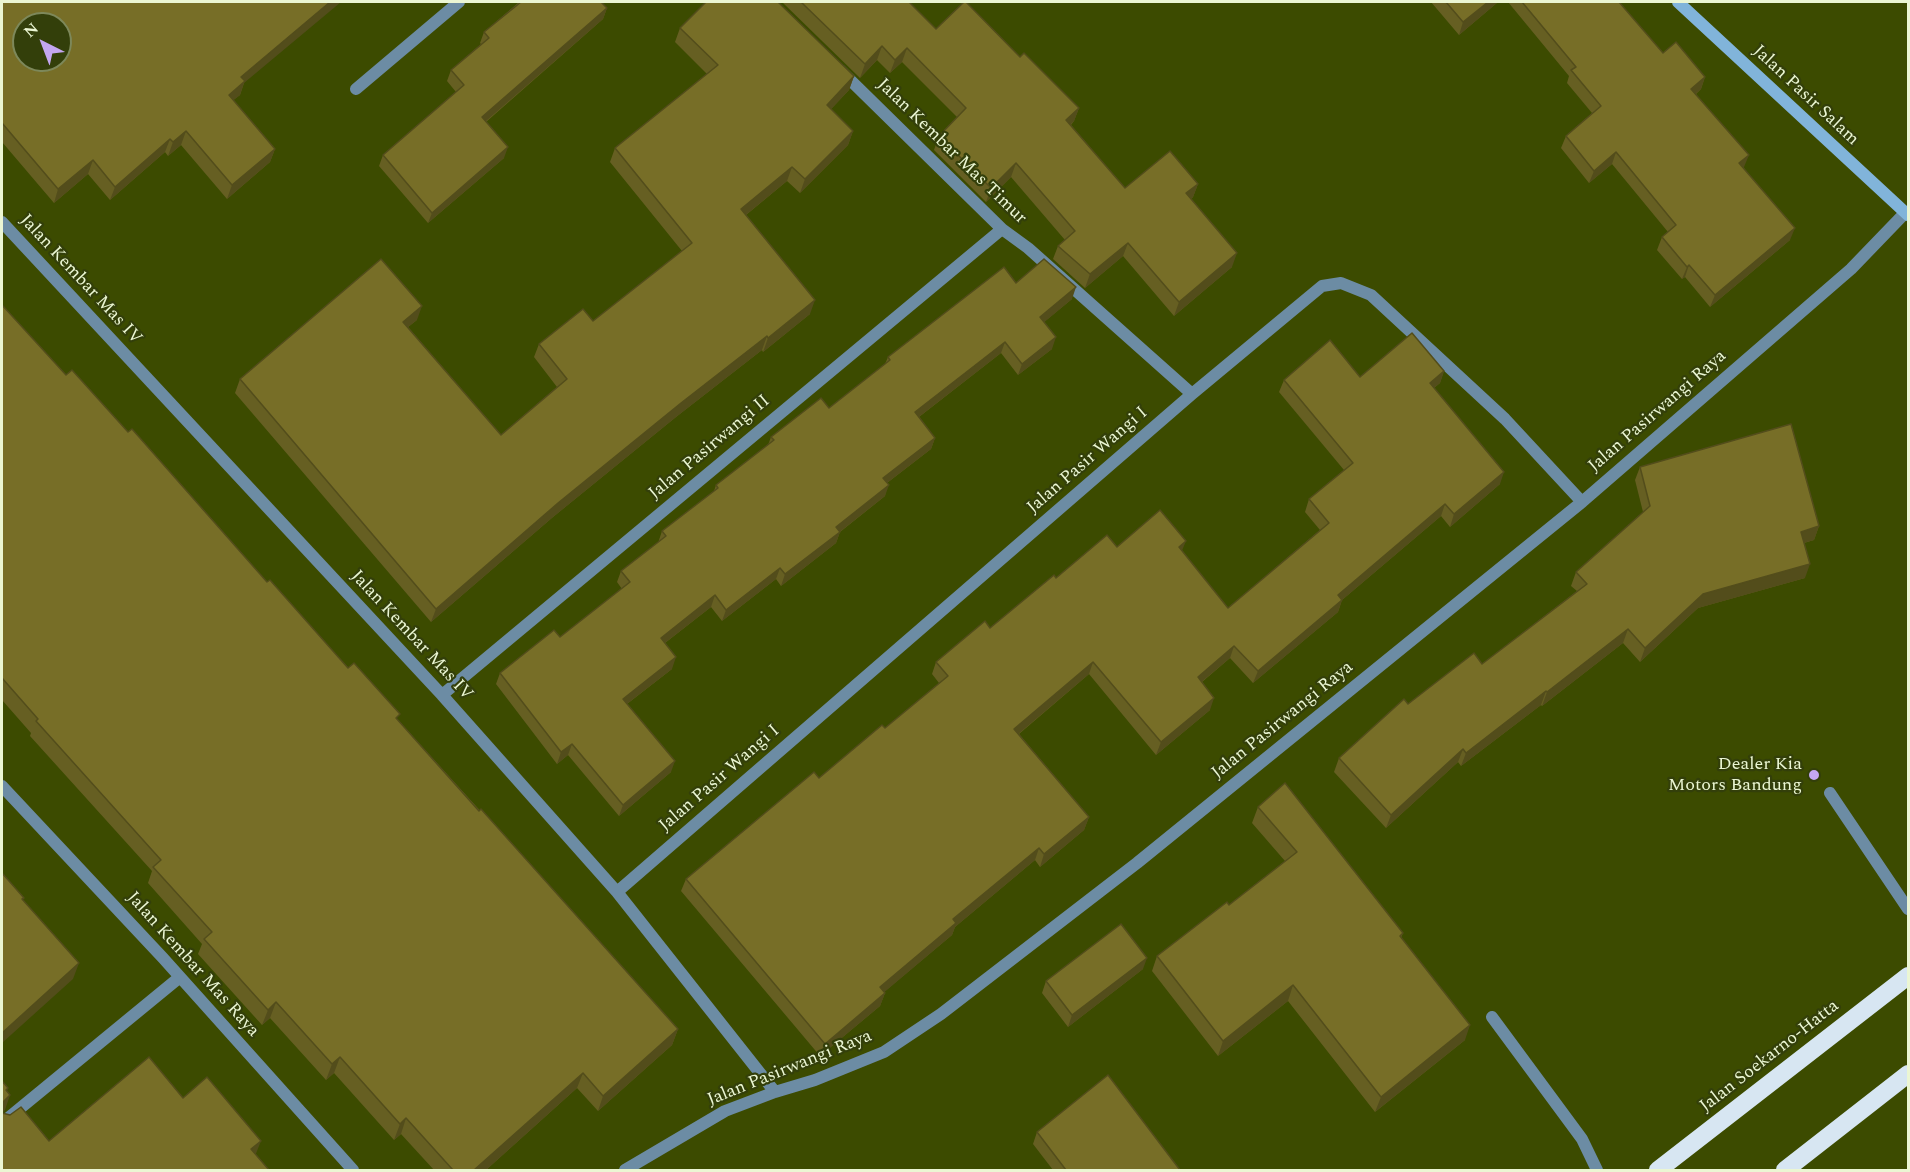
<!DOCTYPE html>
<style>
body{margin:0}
#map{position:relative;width:1910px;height:1172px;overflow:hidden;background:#3c4b00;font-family:Spectral,serif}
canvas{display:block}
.frame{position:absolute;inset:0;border:3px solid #ebf6d3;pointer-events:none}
.north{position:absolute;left:12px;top:12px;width:60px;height:60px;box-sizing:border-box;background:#333f0a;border:2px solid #7d885a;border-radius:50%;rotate:318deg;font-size:16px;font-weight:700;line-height:24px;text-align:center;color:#ebf6d3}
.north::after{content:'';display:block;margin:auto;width:21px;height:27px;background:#c4a7f1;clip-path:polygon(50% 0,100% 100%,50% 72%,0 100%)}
</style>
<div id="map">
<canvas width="1910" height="1172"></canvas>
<div class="frame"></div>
<div class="north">N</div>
</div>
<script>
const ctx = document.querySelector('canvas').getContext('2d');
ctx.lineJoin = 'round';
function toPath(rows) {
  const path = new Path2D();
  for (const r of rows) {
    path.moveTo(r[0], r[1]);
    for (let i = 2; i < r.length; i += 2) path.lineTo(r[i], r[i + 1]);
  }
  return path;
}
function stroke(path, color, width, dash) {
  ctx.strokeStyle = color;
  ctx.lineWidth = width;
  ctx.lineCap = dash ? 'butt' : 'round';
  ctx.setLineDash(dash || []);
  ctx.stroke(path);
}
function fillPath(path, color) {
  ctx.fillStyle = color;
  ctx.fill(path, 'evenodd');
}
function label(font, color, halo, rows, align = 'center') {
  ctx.font = font + ' Spectral,serif';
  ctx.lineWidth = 4.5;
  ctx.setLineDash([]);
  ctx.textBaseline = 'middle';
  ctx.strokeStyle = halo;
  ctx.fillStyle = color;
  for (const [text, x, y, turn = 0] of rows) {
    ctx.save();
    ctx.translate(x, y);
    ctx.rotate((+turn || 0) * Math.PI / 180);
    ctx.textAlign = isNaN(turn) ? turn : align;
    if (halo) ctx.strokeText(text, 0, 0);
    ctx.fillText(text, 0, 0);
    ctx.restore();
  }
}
stroke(toPath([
 [1830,793,1908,909],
 [1492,1017,1582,1139,1597,1170]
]), '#6c8ca4', 12);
stroke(toPath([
 [840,70,1002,229,1028,248,1192,394],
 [356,89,459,2],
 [2,222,442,695,617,892,775,1092],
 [442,695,1002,229],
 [2,786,163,958,353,1170],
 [617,892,1192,394,1322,286,1341,283,1371,295,1505,419,1582,502],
 [2,1123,180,977],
 [625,1170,725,1111,775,1092,815,1080,884,1052,941,1014,1137,863,1582,502,1851,269,1906,212]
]), '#6c8ca4', 12);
stroke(toPath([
 [1678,2,1908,215]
]), '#81b4da', 12);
stroke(toPath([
 [1658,1170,1908,976],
 [1785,1170,1908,1074]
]), '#d7e6f2', 18);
fillPath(toPath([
 [2,2,244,83,240,95,233,100,275,149,270,162,227,199,181,145,168,156,165,152,110,200,88,174,54,203,2,142],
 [517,2,601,2,607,8,603,19,486,122,504,158,428,223,379,166,383,155,456,92,447,81,451,70,481,44,480,43,484,32,518,3],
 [782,2,909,2,936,29,1020,57,1079,108,1074,121,1071,125,1125,188,1198,184,1193,197,1191,199,1232,267,1174,316,1123,256,1085,288,1053,259,1058,246,1065,240,1011,177,986,202,934,150,939,136,957,117,902,62,890,73,877,60,860,78],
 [1431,2,1498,2,1459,35],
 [1508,2,1619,2,1663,53,1705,77,1701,89,1696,94,1744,167,1744,168,1790,240,1710,307,1685,277,1682,279,1657,250,1662,237,1668,232,1612,164,1589,183,1561,148,1566,136,1592,113,1567,83,1569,76],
 [680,28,854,76,849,90,831,109,853,131,848,145,800,193,787,181,746,215,810,314,763,352,762,350,676,417,553,517,431,622,235,393,240,379,417,320,408,327,501,435,557,387,534,357,539,344,593,321,682,251,610,162,615,148,707,74,675,42],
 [1016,283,1072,299,1044,322,1052,349,1018,375,1001,353,919,417,935,438,931,449,887,483,885,496,840,532,836,543,781,586,776,579,722,621,711,607,665,643,672,669,627,704,671,772,619,816,568,755,557,764,496,684,500,673,560,637,622,589,617,582,621,571,658,543,662,531,714,491,716,485,768,445,771,437,829,408,885,364,888,357],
 [2,305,66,375,128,432,267,582,398,720,678,1029,672,1045,598,1111,577,1088,486,1170,434,1170,401,1134,394,1140,334,1073,326,1080,270,1018,262,1025,198,954,202,944,148,883,152,871,30,736,31,733,2,700],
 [1444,371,1440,383,1434,388,1500,484,1450,527,1441,516,1342,600,1338,612,1253,683,1230,658,1202,682,1210,710,1156,755,1089,674,1019,734,1089,817,1084,830,1040,867,1035,860,955,927,952,935,884,992,885,993,880,1006,820,1056,681,891,686,879,885,728,939,683,932,674,936,662,990,628,1056,578,1117,547,1182,551,1228,608,1320,530,1305,512,1309,499,1344,470,1279,392,1284,380,1360,377],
 [1640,467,1819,526,1814,540,1804,543,1805,578,1698,608,1640,662,1623,643,1542,706,1541,705,1461,766,1458,762,1386,828,1334,772,1339,758,1408,704,1482,664,1577,591,1571,586,1576,572,1643,512,1635,480],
 [1258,807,1403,933,1401,938,1465,1040,1375,1112,1288,1001,1218,1056,1152,971,1157,956,1229,905,1285,861,1252,823],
 [1143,969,1068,1027,1042,993,1046,981],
 [1037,1132,1180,1170,1053,1170,1033,1144]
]), '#665f22');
fillPath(toPath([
 [330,2,341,2,244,83,240,95,224,108,229,95,241,77],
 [1488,2,1498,2,1459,35,1463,22],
 [607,8,603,19,478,128,482,117],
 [882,46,877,60,860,78,865,64],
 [907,48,902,62,890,73,895,60],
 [854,76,849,90,822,119,827,105],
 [1705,77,1701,89,1687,101,1691,89],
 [1079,108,1074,121,1061,134,1066,120],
 [186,131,181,145,168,156,173,142],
 [853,131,848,145,800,193,805,179],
 [170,139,165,152,110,200,115,187],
 [508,147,504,158,428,223,432,213],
 [275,149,270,162,227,199,232,185],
 [1616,152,1612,164,1589,183,1594,171],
 [1749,155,1744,167,1735,175,1739,163],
 [93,160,88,174,54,203,58,189],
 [1016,163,1011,177,986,202,991,188],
 [792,167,787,181,736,223,741,209],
 [1198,184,1193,197,1181,207,1186,193],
 [1795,228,1790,240,1710,307,1715,295],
 [1128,243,1123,256,1085,288,1090,274],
 [1237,253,1232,267,1174,316,1179,302],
 [1689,265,1685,277,1682,279,1687,267],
 [1076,287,1072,299,1036,329,1040,317],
 [815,300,810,314,763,352,768,338],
 [422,306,417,320,398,335,403,322],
 [767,336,762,350,676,417,553,517,431,622,436,609,558,503,681,403],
 [1056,337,1052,349,1018,375,1022,364],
 [1005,342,1001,353,911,423,915,412],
 [1444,371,1440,383,1425,395,1430,383],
 [935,438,931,449,879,489,883,478],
 [1504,472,1500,484,1450,527,1454,514],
 [889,485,885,496,832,538,836,527],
 [1445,504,1441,516,1342,600,1338,612,1253,683,1258,671,1338,595],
 [1819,526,1814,540,1796,545,1801,532],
 [840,532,836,543,781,586,785,574],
 [1186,541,1181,553,1179,547],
 [1810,564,1805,578,1698,608,1640,662,1645,648,1703,594],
 [780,568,776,579,722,621,726,610],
 [715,595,711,607,657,649,661,638],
 [1628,629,1623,643,1542,706,1547,692],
 [1234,646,1230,658,1193,689,1198,677],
 [676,657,672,669,619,710,623,699],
 [1093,662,1089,674,1010,741,1014,729],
 [1546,691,1541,705,1461,766,1466,753],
 [1214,698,1210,710,1156,755,1161,742],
 [572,744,568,755,557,764,561,752],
 [1463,749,1458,762,1386,828,1391,815],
 [675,761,671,772,619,816,623,805],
 [1089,817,1084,830,1040,867,1044,854],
 [1039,848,1035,860,955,927,952,935,875,1000,880,987,953,919],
 [1147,958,1143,969,1068,1027,1072,1015],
 [79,963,73,979,2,1043,2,1033],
 [1293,985,1288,1001,1218,1056,1223,1041],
 [885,993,880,1006,820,1056,825,1044],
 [276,1002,270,1018,262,1025,268,1010],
 [1470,1025,1465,1040,1375,1112,1381,1097],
 [678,1029,672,1045,598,1111,603,1096],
 [340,1057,334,1073,326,1080,332,1064],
 [583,1073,577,1088,486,1170,474,1170],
 [8,1088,3,1102,10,1095,5,1110,2,1113,2,1103,6,1090],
 [406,1118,401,1134,394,1140,400,1124],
 [261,1141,255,1156,251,1149]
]), '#534d1b');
const building = toPath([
 [2,2,330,2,241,77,245,81,229,95,275,149,232,185,186,131,173,142,170,139,115,187,93,160,58,189,2,123,2,2],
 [24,24,60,24,60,60,24,60,24,24],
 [521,2,601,2,607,8,482,117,508,147,432,213,383,155,464,85,451,70,489,38,484,32,521,2],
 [706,2,778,2,854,76,827,105,853,131,805,179,792,167,741,209,815,300,768,338,767,336,681,403,558,503,436,609,240,379,381,259,422,306,403,322,501,435,567,379,539,344,583,309,593,321,692,243,615,148,718,65,680,28,706,2],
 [801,2,909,2,936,29,964,2,966,2,1020,57,1024,53,1079,108,1066,120,1125,188,1170,151,1198,184,1186,193,1237,253,1179,302,1128,243,1090,274,1058,246,1075,231,1016,163,991,188,939,136,966,108,907,48,895,60,882,46,865,64,801,2],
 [1446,2,1488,2,1463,22,1446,2],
 [1522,2,1619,2,1663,53,1676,42,1705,77,1691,89,1749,155,1739,163,1795,228,1715,295,1689,265,1687,267,1662,237,1676,225,1616,152,1594,171,1566,136,1601,106,1571,70,1576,67,1522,2],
 [1044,259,1076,287,1040,317,1056,337,1022,364,1005,342,915,412,935,438,883,478,889,485,836,527,840,532,785,574,780,568,726,610,715,595,661,638,676,657,623,699,675,761,623,805,572,744,561,752,500,673,554,630,560,637,630,582,621,571,666,536,662,531,718,488,716,485,774,440,771,437,821,398,829,408,890,360,888,357,1004,267,1016,283,1044,259],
 [2,305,66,375,72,370,128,432,132,429,267,582,270,580,348,668,354,663,400,714,396,718,479,811,481,809,678,1029,603,1096,583,1073,474,1170,453,1170,406,1118,400,1124,340,1057,332,1064,276,1002,268,1010,204,939,212,932,153,867,161,860,36,721,38,719,2,678,2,305],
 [1412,333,1444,371,1430,383,1504,472,1454,514,1445,504,1338,595,1342,600,1258,671,1234,646,1198,677,1214,698,1161,742,1093,662,1014,729,1089,817,1044,854,1039,848,953,919,956,923,880,987,885,993,825,1044,686,879,814,772,819,778,882,725,885,728,948,676,936,662,985,621,990,628,1054,575,1056,578,1107,535,1117,547,1160,510,1186,541,1179,547,1228,608,1329,523,1309,499,1353,463,1284,380,1330,340,1360,377,1412,333],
 [1791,424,1819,526,1801,532,1810,564,1703,594,1645,648,1628,629,1547,692,1546,691,1466,753,1463,749,1391,815,1339,758,1404,699,1408,704,1474,653,1482,664,1587,584,1576,572,1650,506,1640,467,1791,424],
 [1285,783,1403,933,1400,936,1470,1025,1381,1097,1293,985,1223,1041,1157,956,1227,902,1229,905,1297,852,1258,807,1285,783],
 [2,873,24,898,22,899,79,963,2,1033,2,873],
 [1121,924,1147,958,1072,1015,1046,981,1121,924],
 [149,1057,183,1098,207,1077,261,1141,251,1149,269,1170,2,1170,2,1112,2,1113,10,1115,21,1107,49,1141,149,1057],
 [1108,1075,1180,1170,1066,1170,1037,1132,1108,1075],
 [2,1081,8,1088,6,1090,10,1095,2,1103,2,1081]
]);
fillPath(building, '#776e27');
stroke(building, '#534d1b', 1.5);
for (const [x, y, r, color] of [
 [1814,775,6,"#c4a7f1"]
]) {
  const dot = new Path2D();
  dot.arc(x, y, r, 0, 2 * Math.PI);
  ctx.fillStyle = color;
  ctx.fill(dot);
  stroke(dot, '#333f0a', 2);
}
label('18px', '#ebf6d3', '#333f0a', [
 ["Jalan Pasir Salam",1805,96,43],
 ["Jalan Kembar Mas Timur",951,152,44],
 ["Jalan Kembar Mas IV",80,280,47],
 ["Jalan Pasirwangi Raya",1658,412,-41],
 ["Jalan Pasirwangi II",710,448,-40],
 ["Jalan Pasir Wangi I",1088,461,-41],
 ["Jalan Kembar Mas IV",411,636,47],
 ["Jalan Pasirwangi Raya",1283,721,-39],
 ["Jalan Pasir Wangi I",720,779,-41],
 ["Jalan Kembar Mas Raya",192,965,48],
 ["Jalan Soekarno-Hatta",1770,1057,-38],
 ["Jalan Pasirwangi Raya",790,1069,-22]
]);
label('18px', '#ebf6d3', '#333f0a', [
 ["Dealer Kia",1802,765],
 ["Motors Bandung",1802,786]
], 'right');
</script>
